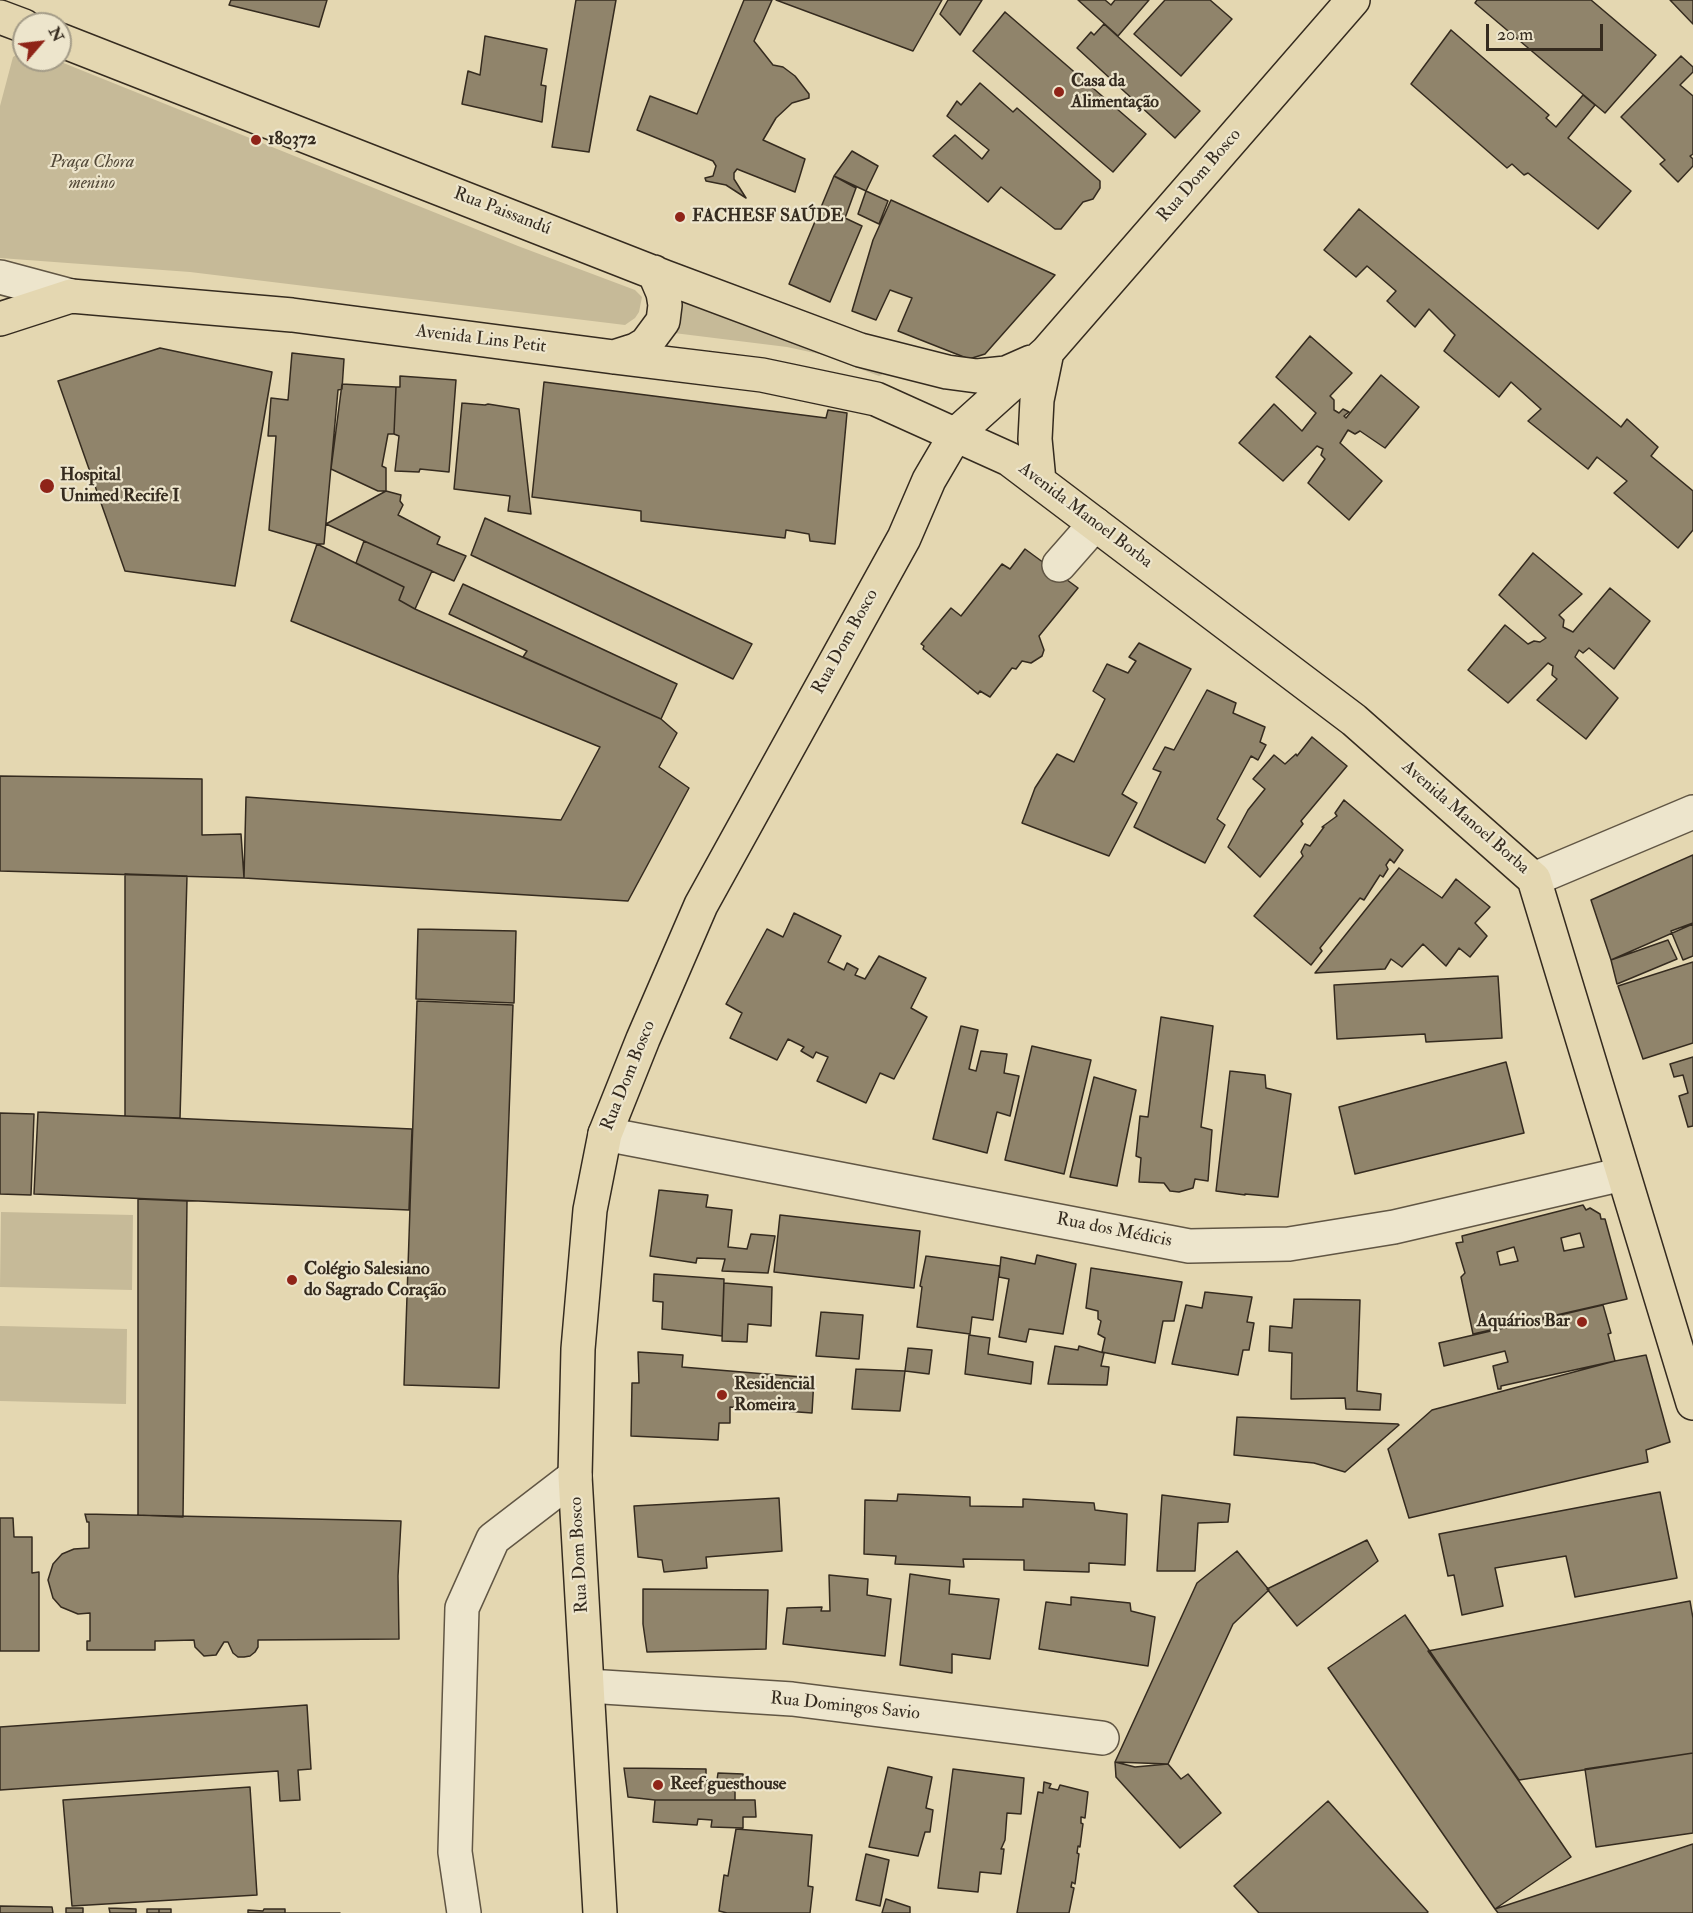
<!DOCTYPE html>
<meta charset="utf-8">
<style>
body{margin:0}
#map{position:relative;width:1693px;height:1913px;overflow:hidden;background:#e4d7b1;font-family:"IM FELL Double Pica",serif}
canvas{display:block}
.north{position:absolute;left:12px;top:12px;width:60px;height:60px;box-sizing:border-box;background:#ede5cc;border:2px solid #a39b87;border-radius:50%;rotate:62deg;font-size:16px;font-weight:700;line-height:24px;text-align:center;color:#352b1f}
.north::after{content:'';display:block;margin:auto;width:21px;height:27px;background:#8f2418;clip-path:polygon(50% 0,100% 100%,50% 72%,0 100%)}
.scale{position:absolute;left:1486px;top:24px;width:117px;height:27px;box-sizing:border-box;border:3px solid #352b1f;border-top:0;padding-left:8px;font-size:18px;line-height:21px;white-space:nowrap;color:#352b1f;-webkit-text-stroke:4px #ede5cc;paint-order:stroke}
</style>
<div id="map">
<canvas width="1693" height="1913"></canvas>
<div class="north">N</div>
<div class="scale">20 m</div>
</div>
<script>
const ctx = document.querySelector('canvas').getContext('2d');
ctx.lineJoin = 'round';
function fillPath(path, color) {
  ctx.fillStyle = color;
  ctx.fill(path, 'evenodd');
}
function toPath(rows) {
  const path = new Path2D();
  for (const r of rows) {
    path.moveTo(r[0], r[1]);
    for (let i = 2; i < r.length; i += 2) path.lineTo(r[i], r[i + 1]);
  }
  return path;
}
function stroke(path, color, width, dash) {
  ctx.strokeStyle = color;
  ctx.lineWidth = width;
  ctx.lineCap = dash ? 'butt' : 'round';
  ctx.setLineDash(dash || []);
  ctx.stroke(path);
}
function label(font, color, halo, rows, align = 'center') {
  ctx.font = font + ' "IM FELL Double Pica",serif';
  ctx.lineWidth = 4.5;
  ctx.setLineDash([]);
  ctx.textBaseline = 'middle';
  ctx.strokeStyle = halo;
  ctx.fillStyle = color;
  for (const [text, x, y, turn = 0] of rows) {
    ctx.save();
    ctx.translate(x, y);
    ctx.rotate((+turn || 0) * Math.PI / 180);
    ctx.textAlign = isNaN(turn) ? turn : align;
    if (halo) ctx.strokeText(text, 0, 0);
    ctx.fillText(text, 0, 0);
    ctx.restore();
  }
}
fillPath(toPath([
 [24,50,24,60,56,60,518,246,635,290,642,297,639,312,635,318,625,325,190,272,0,258,0,106,13,57],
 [683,298,882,372,882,375,879,376,824,355,787,347,674,333,669,326],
 [1,1212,133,1215,132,1290,0,1287],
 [0,1326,127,1329,126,1404,0,1401]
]), '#c6ba98');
const building = toPath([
 [231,0,327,0,319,27,229,5,231,0],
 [576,0,616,0,589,152,552,147,576,0],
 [744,0,772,0,754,41,773,65,783,67,795,76,809,94,809,98,792,103,776,118,763,140,805,159,795,192,737,169,734,173,734,179,746,198,726,185,706,181,705,178,713,176,716,166,713,161,637,130,650,96,697,114,744,0],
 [776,0,942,0,913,51,776,0],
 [948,0,982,0,960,35,940,14,948,0],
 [1078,0,1105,0,1111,5,1115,0,1149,0,1118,36,1078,0],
 [1165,0,1210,0,1232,19,1181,76,1134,34,1165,0],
 [1477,0,1591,0,1656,55,1605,113,1475,3,1477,0],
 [1670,0,1693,0,1693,24,1670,0],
 [1005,12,1146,134,1113,172,973,51,1005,12],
 [1104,24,1200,111,1175,138,1077,48,1091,32,1094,35,1104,24],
 [1451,30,1549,115,1546,118,1556,127,1583,95,1595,105,1568,138,1631,191,1598,229,1528,173,1524,175,1512,164,1507,168,1411,84,1451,30],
 [485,36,547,49,541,85,546,86,542,122,462,104,468,71,480,75,485,36],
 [1681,56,1693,67,1693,72,1680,85,1693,96,1693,154,1690,156,1693,159,1693,166,1678,182,1660,164,1665,160,1621,117,1681,56],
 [980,83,1013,112,1017,108,1100,181,1100,188,1093,199,1083,202,1061,229,1055,229,1001,187,988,202,933,156,955,135,982,159,989,150,947,116,957,101,961,105,980,83],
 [852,151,878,166,866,191,834,176,852,151],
 [834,176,856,188,845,218,862,226,830,302,789,284,834,176],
 [866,191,888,201,879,224,858,214,866,191],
 [891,200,1055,275,985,354,969,359,898,331,912,298,890,290,876,320,852,311,873,240,891,200],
 [1359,209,1621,427,1627,419,1658,447,1651,456,1693,491,1693,530,1678,548,1614,493,1627,481,1597,457,1588,469,1528,421,1541,409,1511,382,1499,397,1444,351,1455,335,1429,309,1415,327,1387,301,1396,291,1367,266,1356,277,1324,250,1359,209],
 [1310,336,1352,373,1330,396,1334,400,1334,410,1339,413,1343,409,1349,412,1344,416,1346,418,1381,375,1419,407,1385,448,1360,431,1355,434,1348,430,1340,443,1382,481,1349,520,1308,483,1325,459,1321,455,1323,449,1317,446,1283,481,1239,443,1274,404,1302,431,1316,413,1276,377,1310,336],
 [160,348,272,372,235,586,125,571,58,381,160,348],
 [292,353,344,359,342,389,338,390,324,544,317,544,269,530,276,436,268,436,271,398,288,400,292,353],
 [400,376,456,380,449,472,420,469,419,472,395,471,399,436,394,434,396,387,400,387,400,376],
 [544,382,826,418,828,410,847,413,835,544,810,541,809,534,786,530,785,538,641,521,641,511,532,497,544,382],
 [342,384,396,387,394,434,388,434,382,466,386,468,386,491,378,491,331,469,342,384],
 [462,403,485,405,488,404,519,409,531,514,508,511,510,496,454,489,462,403],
 [386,491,401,495,400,501,403,505,398,515,440,537,437,544,466,556,454,581,326,524,386,491],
 [485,518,752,644,733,679,471,555,485,518],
 [364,541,432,571,415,609,399,600,404,587,356,563,364,541],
 [317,544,404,587,399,600,415,609,661,719,677,733,659,767,689,788,628,901,244,878,246,797,561,820,600,747,291,621,317,544],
 [1025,549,1078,588,1039,636,1044,650,1042,656,1031,663,1022,661,1016,669,1012,668,990,697,980,691,978,694,923,649,924,646,921,644,951,608,961,616,1002,564,1010,569,1025,549],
 [1533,553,1582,594,1559,615,1564,620,1563,627,1573,632,1610,588,1650,621,1614,669,1589,648,1583,653,1579,650,1575,657,1618,698,1586,739,1537,700,1557,679,1552,675,1553,666,1548,663,1508,703,1468,670,1505,625,1528,644,1534,641,1540,642,1546,638,1499,595,1533,553],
 [463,584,677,684,661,719,523,657,527,651,449,614,463,584],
 [1139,643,1191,669,1122,794,1137,803,1109,856,1022,823,1035,788,1057,754,1074,762,1105,699,1093,691,1107,664,1128,673,1136,661,1129,657,1139,643],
 [1207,690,1236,703,1233,713,1265,727,1260,742,1266,745,1258,760,1251,756,1217,819,1225,825,1205,863,1134,827,1161,772,1153,769,1165,747,1174,750,1207,690],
 [1312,737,1347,766,1301,821,1303,824,1260,877,1228,847,1248,810,1265,789,1253,779,1274,755,1285,764,1296,754,1297,756,1312,737],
 [0,776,202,779,202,835,241,834,244,878,0,871,0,776],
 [1344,800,1403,850,1394,863,1390,859,1386,865,1388,869,1383,877,1380,875,1364,900,1360,898,1320,948,1322,951,1311,965,1254,916,1303,856,1301,852,1305,844,1310,846,1324,827,1322,827,1337,816,1335,813,1344,800],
 [1693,855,1693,924,1611,960,1591,900,1693,855],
 [1399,868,1442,898,1456,879,1490,907,1475,923,1487,936,1470,957,1459,948,1446,966,1423,944,1402,967,1391,959,1385,969,1315,973,1399,868],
 [125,874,187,876,180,1118,125,1116,125,874],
 [794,913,841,936,828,962,844,970,847,963,858,969,855,975,865,979,879,956,926,978,911,1008,927,1017,894,1079,880,1073,866,1103,817,1081,828,1057,816,1052,813,1058,801,1051,804,1047,788,1039,777,1060,730,1038,742,1013,726,1004,767,929,783,937,794,913],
 [1693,923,1693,956,1683,960,1671,931,1693,923],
 [418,929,516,931,514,1003,416,999,418,929],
 [1668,940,1677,959,1617,984,1611,960,1668,940],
 [1693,962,1693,1043,1643,1059,1618,986,1693,962],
 [1498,976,1502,1038,1426,1042,1425,1034,1337,1039,1334,985,1498,976],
 [417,1001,513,1005,499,1388,404,1385,417,1001],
 [1161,1017,1213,1026,1201,1127,1212,1130,1208,1181,1195,1179,1193,1188,1179,1192,1170,1191,1164,1183,1139,1182,1141,1158,1136,1156,1140,1116,1148,1117,1161,1017],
 [961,1026,978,1030,969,1069,976,1071,981,1051,1007,1054,1004,1073,1019,1076,1010,1116,997,1112,987,1153,933,1139,961,1026],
 [1032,1046,1091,1060,1064,1174,1005,1160,1032,1046],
 [1693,1057,1693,1126,1688,1127,1679,1096,1688,1093,1683,1075,1674,1077,1670,1064,1693,1057],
 [1506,1062,1524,1133,1355,1174,1339,1107,1506,1062],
 [1230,1071,1265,1075,1266,1088,1291,1094,1278,1197,1245,1194,1245,1195,1216,1191,1230,1071],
 [1094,1077,1136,1090,1117,1186,1070,1177,1094,1077],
 [38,1112,412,1129,409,1210,34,1194,38,1112],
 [0,1113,34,1114,31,1195,0,1194,0,1113],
 [659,1190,708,1195,706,1207,732,1210,728,1247,747,1249,751,1234,775,1236,768,1273,722,1271,725,1259,697,1258,696,1263,650,1256,659,1190],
 [138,1199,187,1201,183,1517,138,1515,138,1199],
 [1583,1205,1586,1210,1590,1208,1600,1214,1601,1219,1605,1219,1627,1299,1473,1334,1461,1277,1465,1273,1456,1243,1463,1242,1462,1236,1583,1205],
 [1580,1233,1584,1247,1564,1251,1561,1238,1580,1233],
 [1514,1247,1518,1261,1500,1265,1497,1252,1514,1247],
 [780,1215,920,1231,914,1288,774,1272,780,1215],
 [1037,1255,1076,1264,1063,1334,1029,1329,1026,1342,999,1337,1009,1279,999,1277,1001,1257,1035,1264,1037,1255],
 [926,1256,1000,1266,993,1320,972,1317,970,1334,917,1327,922,1287,920,1286,926,1256],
 [1091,1268,1182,1282,1174,1321,1163,1321,1155,1363,1102,1352,1105,1338,1098,1334,1101,1321,1098,1319,1098,1311,1086,1308,1091,1268],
 [654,1274,724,1279,722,1336,662,1329,663,1302,653,1301,654,1274],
 [724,1283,772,1287,771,1326,748,1324,747,1342,722,1341,724,1283],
 [1205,1292,1252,1297,1247,1322,1254,1323,1249,1350,1243,1350,1238,1375,1172,1364,1186,1305,1202,1308,1205,1292],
 [1294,1299,1360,1300,1357,1391,1381,1394,1380,1410,1346,1409,1345,1398,1291,1399,1292,1353,1269,1351,1270,1326,1292,1328,1294,1299],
 [1603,1305,1611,1333,1608,1334,1615,1361,1501,1386,1501,1389,1498,1389,1493,1366,1508,1362,1505,1351,1444,1366,1439,1343,1603,1305],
 [821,1312,863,1315,859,1359,816,1356,821,1312],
 [969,1335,990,1338,988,1354,1033,1362,1031,1384,965,1374,969,1335],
 [1055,1346,1078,1350,1079,1346,1104,1353,1101,1366,1109,1367,1107,1385,1048,1384,1055,1346],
 [908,1348,932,1350,929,1374,905,1371,908,1348],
 [638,1352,683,1355,682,1367,814,1378,812,1413,730,1407,730,1423,719,1423,718,1440,631,1436,632,1383,639,1383,638,1352],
 [1646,1355,1670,1442,1646,1450,1648,1462,1409,1518,1388,1449,1432,1410,1615,1361,1646,1355],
 [856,1369,905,1371,900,1411,852,1409,856,1369],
 [1237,1417,1398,1424,1399,1425,1345,1472,1314,1463,1234,1455,1237,1417],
 [1660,1492,1677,1578,1575,1597,1566,1556,1495,1568,1503,1606,1462,1615,1454,1575,1448,1576,1439,1534,1660,1492],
 [898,1494,970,1497,970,1506,1023,1507,1023,1499,1094,1503,1095,1510,1127,1514,1125,1565,1089,1563,1089,1572,1024,1570,1024,1560,963,1559,964,1567,895,1564,896,1556,864,1554,865,1500,897,1501,898,1494],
 [1162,1495,1230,1504,1228,1522,1198,1523,1195,1571,1157,1571,1162,1495],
 [779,1498,782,1551,706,1557,707,1568,664,1572,662,1560,638,1557,634,1506,779,1498],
 [85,1514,401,1521,398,1576,399,1639,258,1640,258,1647,255,1652,250,1656,244,1657,238,1657,233,1653,228,1642,224,1642,216,1655,204,1656,195,1647,194,1640,155,1641,155,1650,87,1650,87,1641,90,1641,90,1613,78,1614,61,1607,53,1598,48,1580,53,1564,62,1554,74,1549,89,1548,89,1522,87,1522,85,1514],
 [0,1518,13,1518,14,1537,32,1537,32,1573,39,1572,39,1651,0,1651,0,1518],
 [1367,1540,1378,1561,1297,1626,1267,1589,1367,1540],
 [1237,1551,1269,1590,1233,1624,1168,1764,1135,1767,1115,1762,1197,1583,1237,1551],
 [910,1574,950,1580,949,1594,999,1599,990,1659,952,1654,952,1673,900,1665,910,1574],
 [829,1575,868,1579,867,1595,891,1599,885,1656,783,1644,787,1608,822,1607,821,1611,830,1611,829,1575],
 [643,1589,768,1590,766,1649,647,1652,643,1624,643,1589],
 [1071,1597,1130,1603,1131,1611,1155,1617,1148,1666,1039,1649,1046,1602,1071,1605,1071,1597],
 [1690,1601,1693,1618,1693,1753,1519,1780,1428,1651,1690,1601],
 [1405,1615,1571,1857,1495,1909,1328,1668,1405,1615],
 [307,1705,311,1769,298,1770,300,1800,280,1801,278,1771,0,1790,0,1727,307,1705],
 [1693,1753,1693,1833,1596,1847,1585,1769,1693,1753],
 [1115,1762,1168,1764,1181,1779,1188,1774,1221,1813,1180,1848,1116,1777,1115,1762],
 [888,1767,932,1777,926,1808,933,1810,930,1832,925,1832,918,1856,869,1847,888,1767],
 [624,1768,706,1769,706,1780,717,1780,718,1773,743,1774,744,1789,735,1788,735,1800,655,1800,628,1797,624,1768],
 [953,1769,1024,1778,1021,1814,1007,1813,1005,1840,1001,1849,1004,1849,1001,1874,980,1872,978,1892,938,1888,953,1769],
 [1044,1782,1051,1784,1049,1788,1058,1790,1060,1785,1088,1792,1085,1818,1081,1817,1081,1823,1083,1824,1080,1847,1078,1846,1077,1853,1079,1854,1075,1884,1072,1882,1071,1887,1074,1888,1069,1913,1017,1913,1038,1792,1043,1793,1044,1782],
 [250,1787,257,1895,72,1906,63,1800,250,1787],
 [655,1800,755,1800,756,1817,743,1817,743,1828,711,1827,712,1820,698,1819,697,1825,653,1822,655,1800],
 [1328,1801,1428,1912,1427,1913,1259,1913,1234,1886,1328,1801],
 [736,1829,812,1835,808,1886,813,1887,810,1913,727,1913,719,1911,724,1875,728,1876,736,1829],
 [1693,1844,1693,1913,1498,1913,1495,1909,1693,1844],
 [866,1854,889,1860,880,1906,856,1900,866,1854],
 [886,1899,910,1907,910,1913,882,1913,886,1899],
 [0,1906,52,1907,53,1913,0,1913,0,1906],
 [66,1908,83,1908,83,1913,66,1913,66,1908],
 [109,1908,136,1909,136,1913,110,1913,109,1908],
 [147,1909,159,1909,159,1913,147,1913,147,1909],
 [159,1909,171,1909,171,1913,159,1913,159,1909],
 [264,1909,285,1909,285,1913,340,1913,248,1913,248,1910,263,1911,264,1909]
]);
fillPath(building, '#90846b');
stroke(building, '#352b1f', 1.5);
const minor = toPath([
 [0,277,71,296],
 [1059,565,1095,524],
 [1534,879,1693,812],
 [605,1134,1189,1246,1289,1244,1394,1227,1623,1174],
 [588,1686,792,1699,1102,1738],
 [464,1913,455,1852,462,1608,493,1539,575,1476]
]);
const major = toPath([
 [0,17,24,26],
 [60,40,665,277,860,350,947,372,977,376,1006,373,1031,362],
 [0,319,71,296,292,315,614,357,762,375,876,399,1009,459,1354,720,1534,879,1693,1403],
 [614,357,636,350,646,344,663,321,665,305,663,293,654,272],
 [1039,481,1035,439,1037,400,1047,352],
 [600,1913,575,1476,578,1349,590,1210,605,1134,643,1039,701,905,878,585,904,538,929,480,956,434,1047,352,1353,0]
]);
stroke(minor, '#615644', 36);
stroke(major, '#352b1f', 36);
stroke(minor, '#ede5cc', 33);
stroke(major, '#e4d7b1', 33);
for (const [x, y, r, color] of [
 [1059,92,6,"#8f2418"],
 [256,140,6,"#8f2418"],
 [680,217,6,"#8f2418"],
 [47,486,8,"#8f2418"],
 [292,1280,6,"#8f2418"],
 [1582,1322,6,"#8f2418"],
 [722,1395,6,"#8f2418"],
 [658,1785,6,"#8f2418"]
]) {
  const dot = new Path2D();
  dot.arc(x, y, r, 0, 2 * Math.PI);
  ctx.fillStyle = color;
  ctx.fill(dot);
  stroke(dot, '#ede5cc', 2);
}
label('bold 18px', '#352b1f', '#ede5cc', [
 ["Casa da",1071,82],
 ["Alimentação",1071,103],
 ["180372",268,140],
 ["FACHESF SAÚDE",692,217],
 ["Hospital",60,476],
 ["Unimed Recife I",60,497],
 ["Colégio Salesiano",304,1270],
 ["do Sagrado Coração",304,1291],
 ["Aquários Bar",1570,1322,"right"],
 ["Residencial",734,1385],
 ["Romeira",734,1406],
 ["Reef guesthouse",670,1785]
], 'left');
label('italic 18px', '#524837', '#ede5cc', [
 ["Praça Chora",92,163],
 ["menino",92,184]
]);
label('18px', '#352b1f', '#ede5cc', [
 ["Rua Dom Bosco",1200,176,-49],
 ["Rua Paissandú",502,212,21],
 ["Avenida Lins Petit",481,340,7],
 ["Avenida Manoel Borba",1085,516,37],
 ["Rua Dom Bosco",846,642,-61],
 ["Avenida Manoel Borba",1465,818,41],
 ["Rua Dom Bosco",629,1076,-68],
 ["Rua dos Médicis",1114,1231,11],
 ["Rua Dom Bosco",580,1555,-93],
 ["Rua Domingos Savio",845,1707,6]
]);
</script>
